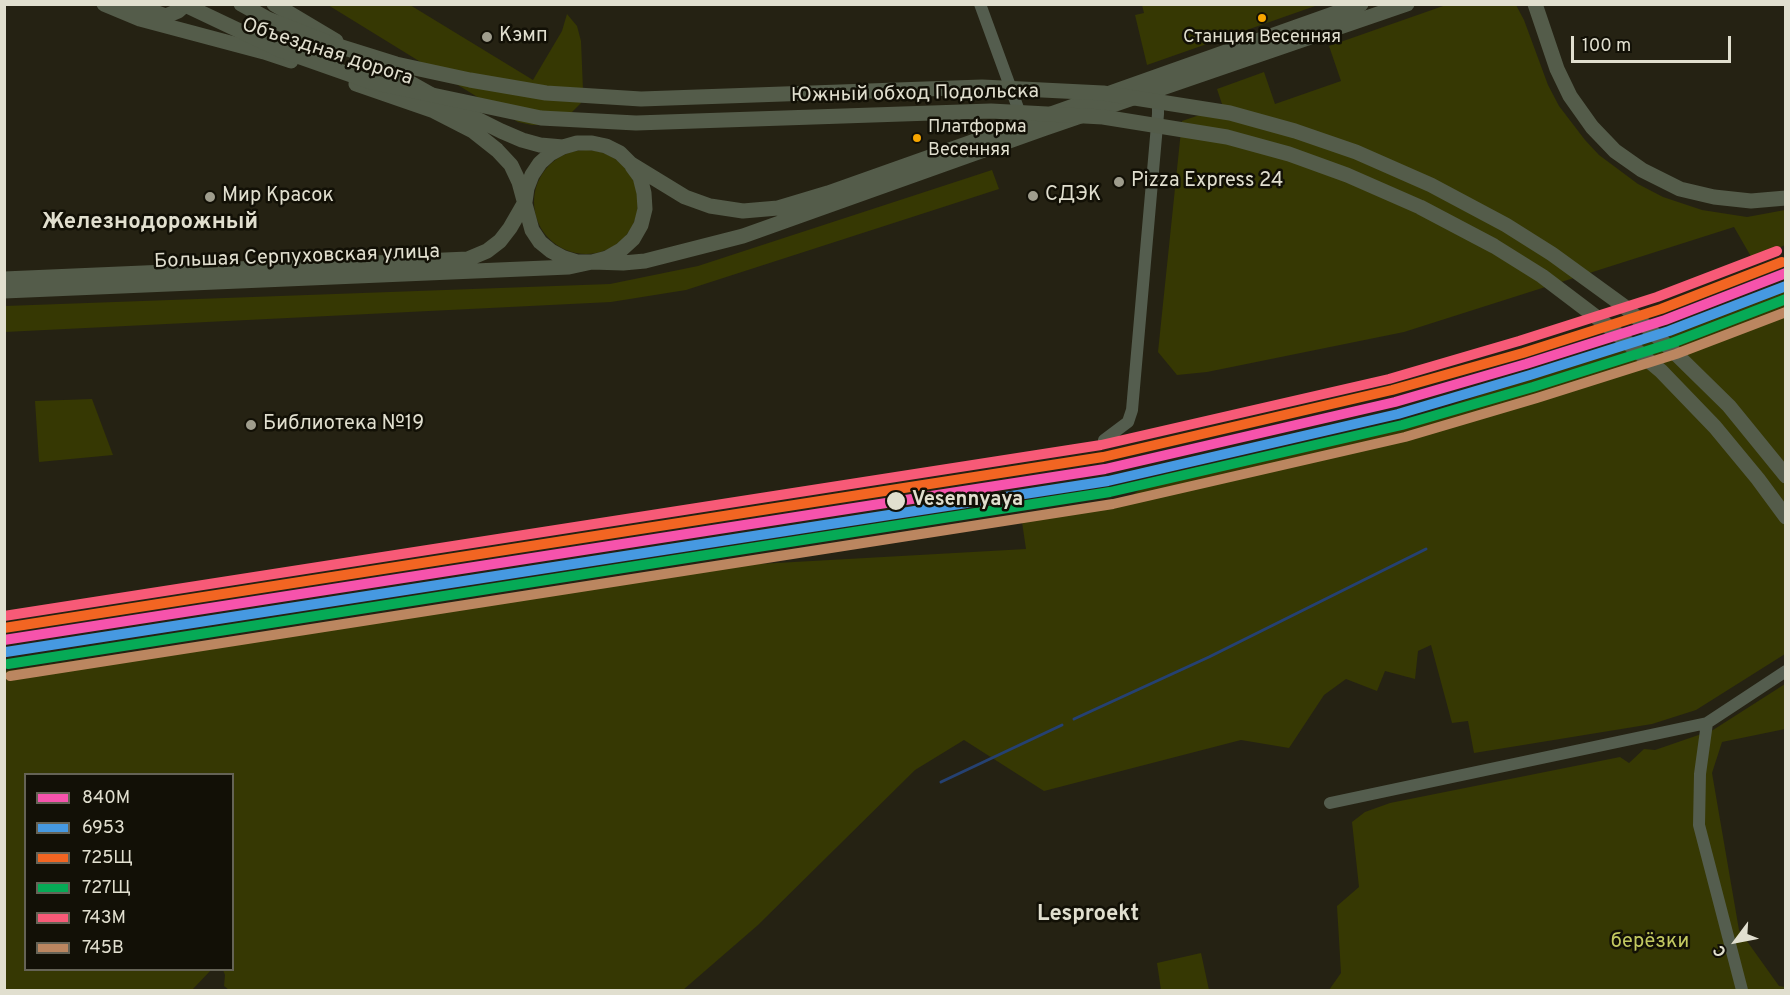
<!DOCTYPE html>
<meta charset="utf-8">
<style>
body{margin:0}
#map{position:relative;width:1790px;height:995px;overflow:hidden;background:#252213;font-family:Overpass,sans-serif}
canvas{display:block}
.frame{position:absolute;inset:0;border:6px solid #e1dfcf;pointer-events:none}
.legend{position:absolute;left:24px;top:773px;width:210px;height:198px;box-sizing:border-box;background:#121006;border:2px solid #656356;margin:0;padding:8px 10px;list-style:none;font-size:18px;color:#e1dfcf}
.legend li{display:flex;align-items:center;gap:12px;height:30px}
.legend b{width:30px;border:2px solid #656356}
.north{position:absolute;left:1706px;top:911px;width:60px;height:60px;-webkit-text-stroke:4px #121006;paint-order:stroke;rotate:238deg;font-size:16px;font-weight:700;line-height:24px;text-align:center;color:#e1dfcf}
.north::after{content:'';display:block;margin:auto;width:21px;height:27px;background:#e1dfcf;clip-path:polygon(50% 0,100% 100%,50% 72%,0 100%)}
.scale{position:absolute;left:1571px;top:36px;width:160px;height:27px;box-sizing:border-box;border:3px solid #e1dfcf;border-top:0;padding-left:8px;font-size:18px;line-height:21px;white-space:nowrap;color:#e1dfcf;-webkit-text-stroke:4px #121006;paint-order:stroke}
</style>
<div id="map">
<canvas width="1790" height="995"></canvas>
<div class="frame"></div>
<ul class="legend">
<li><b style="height:8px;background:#f653ac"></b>840М</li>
<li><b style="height:8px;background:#4699e1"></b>6953</li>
<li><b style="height:8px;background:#f26522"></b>725Щ</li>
<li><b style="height:8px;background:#06aa56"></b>727Щ</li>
<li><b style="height:8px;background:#f75a77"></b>743М</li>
<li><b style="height:8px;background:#bb8660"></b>745В</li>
</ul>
<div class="north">С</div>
<div class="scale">100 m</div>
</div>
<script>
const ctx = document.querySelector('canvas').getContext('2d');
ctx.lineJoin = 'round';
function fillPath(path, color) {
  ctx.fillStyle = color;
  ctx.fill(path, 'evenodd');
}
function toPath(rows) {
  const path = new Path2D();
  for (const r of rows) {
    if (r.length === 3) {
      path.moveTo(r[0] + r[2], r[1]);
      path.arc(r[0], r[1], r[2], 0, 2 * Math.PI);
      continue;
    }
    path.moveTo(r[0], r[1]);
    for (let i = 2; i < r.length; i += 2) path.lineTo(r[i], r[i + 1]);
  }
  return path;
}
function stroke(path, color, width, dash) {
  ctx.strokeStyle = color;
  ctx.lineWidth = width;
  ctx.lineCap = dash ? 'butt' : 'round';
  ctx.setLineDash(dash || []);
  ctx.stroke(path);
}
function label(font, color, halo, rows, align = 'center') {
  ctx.font = font + ' Overpass,sans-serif';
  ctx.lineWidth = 5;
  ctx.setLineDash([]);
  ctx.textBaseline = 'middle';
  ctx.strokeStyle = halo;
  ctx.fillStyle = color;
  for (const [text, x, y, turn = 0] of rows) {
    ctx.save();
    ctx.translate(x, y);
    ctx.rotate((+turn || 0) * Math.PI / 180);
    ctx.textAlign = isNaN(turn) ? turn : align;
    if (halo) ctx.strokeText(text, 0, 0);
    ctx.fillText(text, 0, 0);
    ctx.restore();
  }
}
fillPath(toPath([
 [328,5,410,5,533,80,562,31,567,14,577,26,581,41,583,90,581,103,571,113,548,125,532,125,518,122],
 [1142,5,1142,4,1318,5,1147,65,1135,15,1144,13],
 [1446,5,1516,5,1524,20,1548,85,1559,106,1585,140,1599,155,1638,184,1663,197,1702,210,1747,217,1785,210,1785,245,1753,260,1734,227,1404,332,1207,372,1177,375,1158,352,1182,121,1223,107,1217,89,1264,72,1275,104,1341,81,1329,46],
 [586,202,52],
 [992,170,999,189,686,290,611,302,5,332,5,306,610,284,698,266],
 [1785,282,1785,654,1696,710,1652,724,1474,753,1468,721,1452,723,1431,645,1418,651,1415,679,1385,671,1377,691,1346,679,1324,695,1289,748,1241,740,1044,791,964,740,915,770,758,925,683,990,229,990,224,986,225,975,223,970,232,970,232,774,26,774,26,970,211,970,192,990,5,990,5,671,705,567,1026,549,1022,522,1104,506,1116,505,1165,474,1392,426,1710,314],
 [92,399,113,455,39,462,35,401],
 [1785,684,1785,729,1722,742,1712,773,1739,930,1779,986,1785,987,1785,990,1329,990,1341,973,1337,906,1359,887,1352,822,1365,812,1390,803,1620,757,1629,763,1644,749,1655,750,1713,730],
 [1201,953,1209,990,1161,990,1157,963]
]), '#363803');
stroke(toPath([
 [1074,719,1209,657,1426,549],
 [941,782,1062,725]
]), '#254172', 3);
stroke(toPath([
 [980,4,1022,119],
 [1104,440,1128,422,1132,410,1158,114,1158,100,1156,95],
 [1707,723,1700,774,1699,825,1742,990],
 [1330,803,1707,723,1786,671]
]), '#545d4e', 12);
stroke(toPath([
 [104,4,140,19,264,52,291,61],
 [132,4,166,16,178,11,186,4],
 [274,4,336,41],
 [1535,4,1557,69,1570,96,1592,127,1615,151,1642,170,1680,189,1714,197,1751,201,1786,198],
 [368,59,455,108,501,131,522,140,540,145,563,147],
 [356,84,434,111,473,131,497,150,511,165,519,182,532,230,540,242,551,251,564,258,577,262,592,262,607,258,621,250,633,239,641,225,645,209,644,193,640,177,632,166],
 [4,279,468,259,487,251,500,241,510,228,525,202,527,188,532,175,540,163,550,154,563,147,577,143,592,143,606,146,620,153,631,164,685,197,710,206,743,211,778,208,828,193,1361,4],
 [4,291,569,267,592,262,623,263,645,261,743,236,1043,129,1407,4]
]), '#545c4a', 15);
stroke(toPath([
 [183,4,280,50,371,82,541,118,636,123,991,111,1103,117,1227,137,1289,154,1347,175,1420,207,1494,246,1542,276,1604,323,1661,371,1715,427,1758,479,1786,517],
 [241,4,268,19,332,44,396,64,470,80,546,93,641,99,982,87,1103,93,1230,113,1295,131,1356,152,1431,185,1506,225,1552,254,1625,307,1675,353,1729,406,1786,476]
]), '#545c4a', 15);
stroke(toPath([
 [4,640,1105,469,1395,402,1526,364,1665,320,1786,273]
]), '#f653ac', 10);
stroke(toPath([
 [6,652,1108,481,1398,414,1530,375,1669,331,1786,286]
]), '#4699e1', 10);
stroke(toPath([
 [4,628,1103,457,1392,390,1523,353,1661,309,1782,262]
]), '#f26522', 10);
stroke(toPath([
 [8,664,1110,492,1402,425,1533,387,1672,343,1786,299]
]), '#06aa56', 10);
stroke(toPath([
 [4,616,1101,445,1389,379,1519,341,1657,297,1777,251]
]), '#f75a77', 10);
stroke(toPath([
 [10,676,1113,504,1405,437,1537,398,1676,354,1786,312]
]), '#bb8660', 10);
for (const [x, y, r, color] of [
 [1262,18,5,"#f7a600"],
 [487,37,6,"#9f9d8d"],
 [917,138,5,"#f7a600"],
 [1119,182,6,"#9f9d8d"],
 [1033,196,6,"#9f9d8d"],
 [210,197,6,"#9f9d8d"],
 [251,425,6,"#9f9d8d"],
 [896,501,10,"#e1dfcf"]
]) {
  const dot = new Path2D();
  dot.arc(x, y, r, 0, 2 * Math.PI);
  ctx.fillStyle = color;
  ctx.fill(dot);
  stroke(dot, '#121006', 2);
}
label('18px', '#e1dfcf', '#121006', [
 ["Станция Весенняя",1262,38],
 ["Платформа",928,128,"left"],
 ["Весенняя",928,151,"left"]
]);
label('20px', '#e1dfcf', '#121006', [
 ["Кэмп",499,37],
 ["Pizza Express 24",1131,182],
 ["СДЭК",1045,196],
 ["Мир Красок",222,197],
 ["Библиотека №19",263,425]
], 'left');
label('20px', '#e1dfcf', '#121006', [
 ["Объездная дорога",327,53,18],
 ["Южный обход Подольска",915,95,-1],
 ["Большая Серпуховская улица",297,258,-2]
]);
label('bold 20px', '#e1dfcf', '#121006', [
 ["Vesennyaya",912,501]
], 'left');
label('20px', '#c3c960', '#121006', [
 ["берёзки",1650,943]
]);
label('bold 22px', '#e1dfcf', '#121006', [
 ["Железнодорожный",150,224],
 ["Lesproekt",1088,916]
]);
</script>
